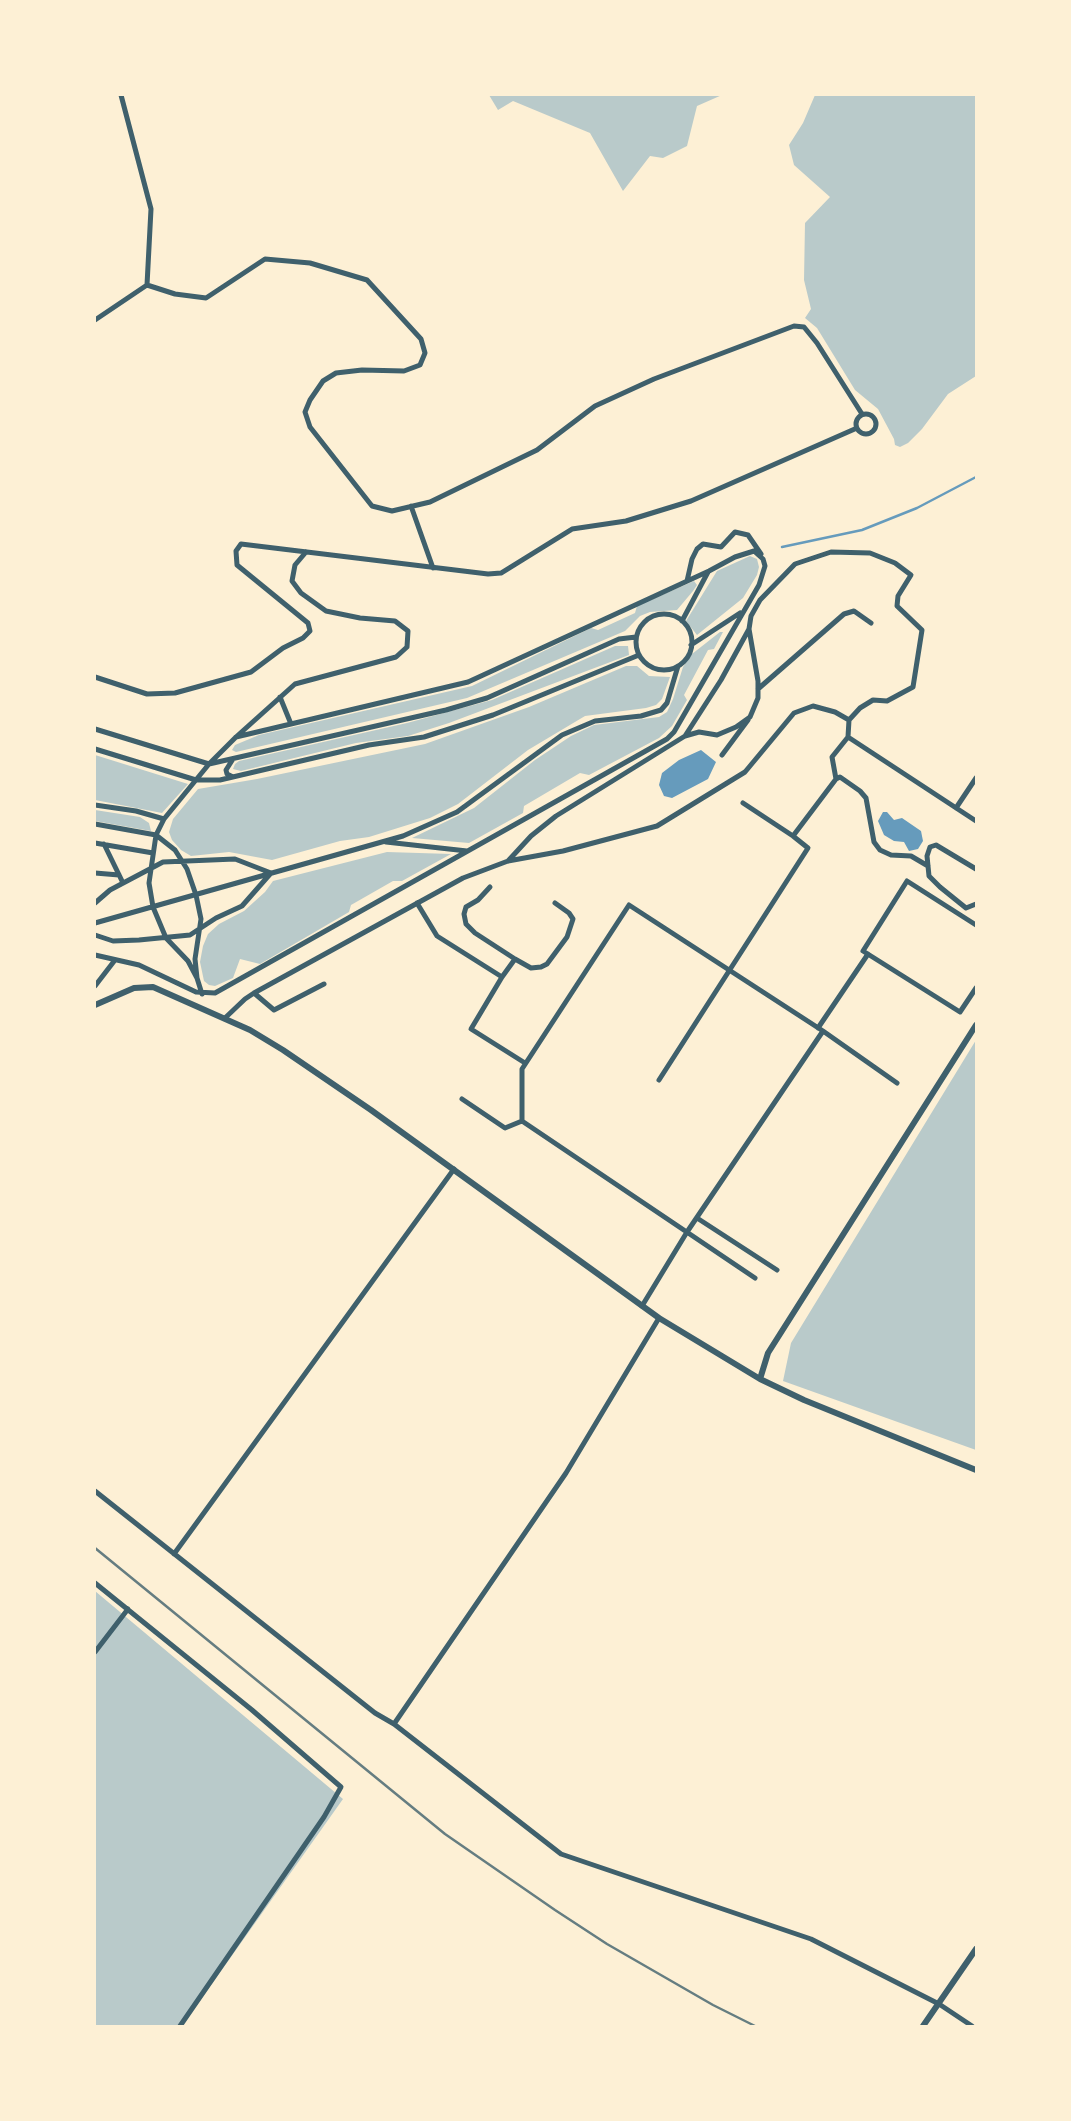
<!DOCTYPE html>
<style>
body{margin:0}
#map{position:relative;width:1071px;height:2121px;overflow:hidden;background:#fdf0d5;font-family:Inter,sans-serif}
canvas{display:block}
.frame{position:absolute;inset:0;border:96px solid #fdf0d5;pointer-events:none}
</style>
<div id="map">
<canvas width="1071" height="2121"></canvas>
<div class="frame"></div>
</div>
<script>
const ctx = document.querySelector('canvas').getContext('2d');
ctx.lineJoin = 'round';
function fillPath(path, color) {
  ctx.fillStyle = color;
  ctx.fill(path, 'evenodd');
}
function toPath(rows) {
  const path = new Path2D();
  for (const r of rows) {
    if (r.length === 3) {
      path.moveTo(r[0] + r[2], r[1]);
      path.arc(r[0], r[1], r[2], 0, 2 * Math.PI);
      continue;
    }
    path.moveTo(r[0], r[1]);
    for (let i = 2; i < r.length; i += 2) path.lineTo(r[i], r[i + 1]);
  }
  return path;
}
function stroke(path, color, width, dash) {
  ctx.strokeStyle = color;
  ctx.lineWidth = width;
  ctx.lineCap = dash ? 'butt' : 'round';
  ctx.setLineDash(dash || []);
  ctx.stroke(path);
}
fillPath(toPath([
 [489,95,722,95,697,106,687,146,663,158,650,156,623,191,590,133,513,101,498,110],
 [815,95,976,95,976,376,948,394,922,429,908,443,900,447,895,445,894,439,878,409,855,390,817,328,805,318,811,309,804,280,805,223,830,197,794,165,789,145,803,123],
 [750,556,757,559,759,567,757,575,743,598,697,635,686,621,717,571],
 [694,581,697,585,693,591,677,610,650,612,640,616,625,631,467,698,236,752,232,750,235,745,259,735,472,686,591,628,598,630,635,613,637,606],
 [720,632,723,632,714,649,708,650,684,695,687,700,672,726,659,738,589,775,580,773,524,806,523,813,469,843,412,838,474,808,535,760,571,736,594,725,659,717,667,712,673,699,683,667,692,654],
 [615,646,628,646,629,655,449,723,408,736,356,743,241,771,233,769,235,764,239,761,407,723,492,700],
 [626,666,637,666,649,676,670,677,662,699,656,705,646,708,585,716,528,750,458,804,430,818,369,837,340,841,272,860,229,852,191,856,181,850,172,840,169,832,173,819,198,789,257,779,425,744,529,707],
 [95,755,188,784,162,813,95,800],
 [95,810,140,817,149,823,151,831,95,821],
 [387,852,451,854,402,881,393,881,351,905,349,912,260,964,240,959,233,978,215,986,209,985,204,981,200,962,203,946,208,934,219,924,244,911,265,892,273,881],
 [976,1040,976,1450,783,1381,791,1343],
 [95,1591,343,1799,182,2026,95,2026]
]), '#b9caca');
fillPath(toPath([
 [701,750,716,762,708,779,672,798,664,796,659,785,662,773,679,760],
 [883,812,887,812,894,820,902,818,921,831,923,841,918,849,909,851,904,842,894,841,884,835,878,821]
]), '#669bbc');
stroke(toPath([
 [782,547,862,530,917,508,976,477]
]), '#669bbc', 2.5);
stroke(toPath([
 [121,95,151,209,147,285,175,294,206,298,265,259,310,263,367,280,421,339,425,353,420,365,404,371,362,370,336,373,323,381,310,400,305,412,310,427,372,506,392,511,430,502,537,450,595,406,654,379,794,326,804,327,817,343,862,414],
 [95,320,147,285],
 [866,424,10],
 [411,506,433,568],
 [687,581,692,559,697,549,703,544,721,547,735,532,748,535,761,554],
 [664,642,28],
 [682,621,708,572],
 [691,645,740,613],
 [95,677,147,694,175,693,251,672,283,648,303,638,310,631,308,623,237,565,236,551,241,544,488,574,501,573,572,529,626,521,691,501,857,428],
 [758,689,844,614,854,611,871,623],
 [280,697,291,724],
 [95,729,209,764,446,710,487,698,619,639,636,637],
 [685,736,721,680,749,629],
 [95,749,196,780,220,780,369,745,424,737,493,715,639,655],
 [722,755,748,720],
 [233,777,227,774,226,770,233,759],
 [836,779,840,777,860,791,866,798,874,842,880,850,891,855,911,856,928,866],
 [743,803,793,836,836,779,832,757,848,737],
 [95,805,136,811,164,819],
 [956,808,976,778],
 [95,824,156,835,175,850,187,869,196,895,201,919,195,959,197,978,202,994],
 [386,842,467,851],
 [95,843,153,853],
 [104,844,123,883],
 [508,861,531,836,556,816,685,736,699,732,717,735,736,727,750,717,758,698,758,681,749,629,751,616,760,600,795,564,831,552,870,553,895,563,911,575,898,596,897,606,922,630,913,687,887,701,873,700,860,708,849,720],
 [976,869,936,845,930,847,927,856,929,876,940,887,966,908,976,904],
 [95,873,119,875],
 [490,887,478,900,466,907,464,914,466,924,475,933,515,959],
 [95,903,110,890,163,862,235,859,271,873,242,906,216,918,190,935,139,940,113,941,95,935],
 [417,903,437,936,502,977,471,1029,525,1063],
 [95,923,403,836,457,812,562,735,595,721,641,716,661,710,667,703,678,666],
 [976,925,907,881,863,951,960,1012,976,988],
 [95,955,139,965,196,992,215,993,667,739,674,732,759,585,765,566,763,559,754,551,735,557,709,571,468,682,236,737],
 [502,977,515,959,531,968,541,967,547,964,567,937,573,919,569,913,555,903],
 [197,978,188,961,166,938,153,907,149,883,156,835,164,819,209,764,236,737,295,684,396,657,407,647,408,631,395,621,360,618,326,611,301,593,292,581,295,565,306,552],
 [95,986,115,960],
 [254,993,274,1010,324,984],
 [225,1018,245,999,254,993,463,878,508,861,563,851,657,826,745,772,794,713,813,706,835,712,849,720,848,737,976,821],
 [818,1028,868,954],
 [659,1080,808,848,793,836],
 [462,1099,505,1128,522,1121],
 [697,1218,777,1270],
 [755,1278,522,1121,522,1069,629,905,823,1031,897,1083],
 [642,1306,687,1232,823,1031],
 [95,1491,375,1713,394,1724,561,1854,811,1939,939,2004,972,2026],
 [174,1554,454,1169],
 [95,1583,252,1710,341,1787,324,1817,180,2026],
 [95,1652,128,1609],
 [394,1724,566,1473,659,1318]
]), '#3f606c', 5);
stroke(toPath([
 [95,1005,134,988,153,987,250,1030,283,1050,371,1110,659,1318,760,1379,804,1400,976,1470],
 [760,1379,768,1353,976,1025],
 [923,2026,976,1949]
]), '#3f606c', 6);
stroke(toPath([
 [95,1548,445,1834,555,1910,607,1944,713,2005,755,2026]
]), '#657d81', 2.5);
</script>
